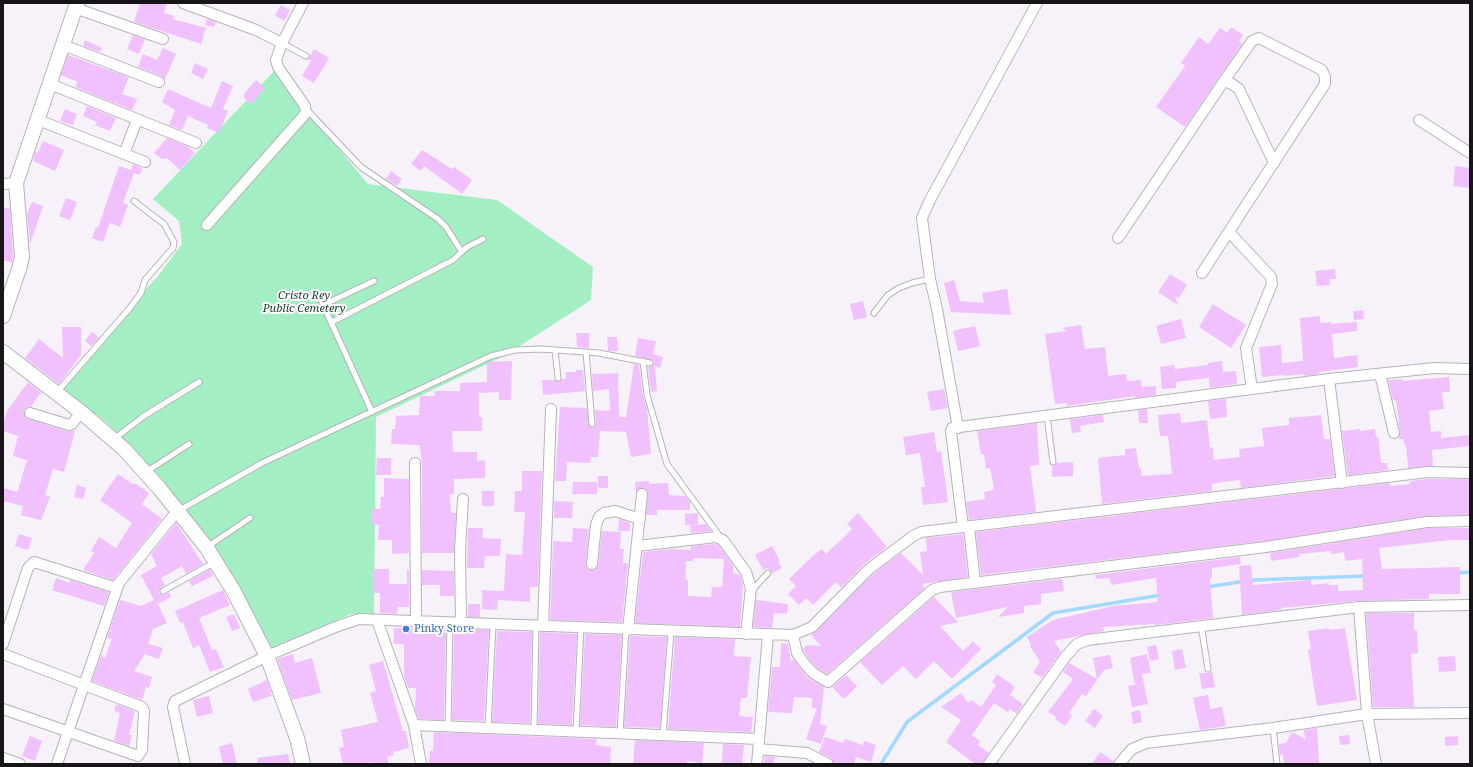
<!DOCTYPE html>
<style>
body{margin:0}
#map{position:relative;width:1473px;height:767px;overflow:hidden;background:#f7f2f9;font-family:"Noto Serif",serif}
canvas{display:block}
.frame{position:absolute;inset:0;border:4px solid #171517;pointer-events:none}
</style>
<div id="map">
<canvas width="1473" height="767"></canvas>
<div class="frame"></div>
</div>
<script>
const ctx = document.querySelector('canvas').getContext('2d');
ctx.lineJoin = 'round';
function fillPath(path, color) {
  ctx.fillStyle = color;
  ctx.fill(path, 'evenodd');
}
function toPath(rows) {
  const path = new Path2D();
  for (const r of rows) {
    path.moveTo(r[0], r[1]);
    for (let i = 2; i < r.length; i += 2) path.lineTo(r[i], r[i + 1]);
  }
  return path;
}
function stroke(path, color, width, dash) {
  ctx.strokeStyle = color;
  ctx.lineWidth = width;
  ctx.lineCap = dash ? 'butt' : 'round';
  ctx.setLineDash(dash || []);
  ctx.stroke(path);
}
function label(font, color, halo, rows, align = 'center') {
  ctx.font = font + ' "Noto Serif",serif';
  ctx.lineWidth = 4;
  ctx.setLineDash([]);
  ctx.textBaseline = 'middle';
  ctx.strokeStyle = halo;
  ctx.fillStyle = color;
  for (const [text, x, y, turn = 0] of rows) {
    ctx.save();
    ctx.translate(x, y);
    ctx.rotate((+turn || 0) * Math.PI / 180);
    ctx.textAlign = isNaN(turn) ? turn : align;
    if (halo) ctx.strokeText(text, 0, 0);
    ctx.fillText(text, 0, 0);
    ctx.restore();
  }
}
fillPath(toPath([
 [274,71,368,184,497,200,593,267,591,300,506,355,376,417,374,614,351,614,272,648,222,559,161,478,106,422,59,386,158,276,182,244,179,221,153,199]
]), '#a3efc3');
stroke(toPath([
 [1456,573,1470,572],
 [1206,587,1253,580,1367,576],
 [881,764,907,722,1053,613,1161,595]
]), '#a3d9fd', 3.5);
fillPath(toPath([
 [140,3,167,3,164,13,174,16,173,19,206,28,201,44,134,22],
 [281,5,290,10,284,21,275,15],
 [207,19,216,22,214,27,205,25],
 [1231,27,1243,35,1239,41,1242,44,1185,127,1156,107,1185,66,1181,63,1199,37,1208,44,1220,28,1227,33],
 [133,35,145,40,139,54,127,49],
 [85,40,102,48,100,52,83,46],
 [163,48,176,54,165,79,161,76,138,67,143,54,157,60],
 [314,49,329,58,314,83,302,76,311,61,308,59],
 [68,55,129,77,122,94,137,99,132,110,75,87,78,82,61,75],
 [195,63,208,69,203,79,191,73],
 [256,80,265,88,252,103,249,103,244,98,244,94],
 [222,81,233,86,223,109,228,111,219,133,207,128,208,125,188,116,182,130,169,125,175,110,162,102,168,89,211,108],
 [87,106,116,118,110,131,95,125,97,122,83,116],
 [65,109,77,114,73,125,60,121],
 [167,138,187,146,195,153,180,170,167,158,162,159,154,153],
 [43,141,64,150,55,171,33,161,35,152,38,153],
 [422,150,452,169,454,167,472,180,462,194,424,166,421,171,411,164],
 [133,164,142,168,140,175,134,173,123,203,128,205,120,227,110,223,103,242,92,238,96,227,98,228,119,166,131,170],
 [1455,166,1470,168,1469,188,1453,186],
 [391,171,402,179,397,186,386,179],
 [66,198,77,202,70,220,59,216],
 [32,202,43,206,30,244,27,214],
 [3,207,10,209,13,256,12,263,3,260],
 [1335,269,1336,279,1330,279,1330,285,1317,286,1315,271],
 [1170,274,1187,285,1179,298,1175,296,1178,305,1158,292],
 [954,280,960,301,984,303,982,293,1007,289,1011,315,951,312,944,283],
 [863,301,867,317,854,320,850,304],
 [1213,304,1246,325,1231,348,1199,327],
 [1363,310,1364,319,1354,320,1353,311],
 [1320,316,1320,323,1331,322,1331,324,1357,322,1357,331,1332,334,1334,358,1357,355,1358,367,1319,372,1319,374,1304,376,1304,374,1284,376,1284,375,1262,377,1259,347,1281,345,1282,363,1303,361,1300,318],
 [1181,319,1186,338,1161,344,1156,326],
 [1081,325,1085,349,1105,347,1108,376,1126,374,1127,381,1141,380,1142,387,1156,386,1156,395,1135,398,1135,396,1067,406,1067,403,1055,404,1045,334,1067,331,1062,328],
 [975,326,980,346,958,351,953,331],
 [62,327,81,327,81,355,59,384,25,358,39,339,63,358],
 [92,332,99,338,91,346,85,341],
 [576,333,589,333,589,348,577,347],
 [607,337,617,337,618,351,608,351],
 [638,338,656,341,653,354,663,357,660,368,655,366,657,391,651,392,648,367,653,366,654,361,635,356],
 [512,361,511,400,499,400,499,392,479,393,479,417,482,417,482,431,452,431,453,452,477,452,477,461,485,460,485,478,454,479,454,494,450,494,451,513,456,513,454,553,422,553,422,463,420,447,419,445,391,444,392,429,395,429,396,416,419,415,420,396,434,396,435,391,460,391,460,383,487,382,487,362],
 [1222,361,1223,372,1236,371,1237,384,1210,388,1209,378,1176,382,1176,388,1162,389,1160,367,1174,365,1175,369,1208,365,1208,363],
 [634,364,639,365,643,396,647,409,651,454,631,457,626,432,600,431,598,457,591,457,590,463,567,462,566,481,555,481,560,407,587,408,589,426,594,427,596,424,595,410,610,411,609,389,593,391,592,374,618,373,619,417,626,417],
 [576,370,583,370,585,391,543,395,542,380,554,380,559,382,562,379,566,379,566,372,576,372],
 [1449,377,1450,392,1442,392,1444,409,1429,411,1431,432,1441,431,1441,438,1470,435,1470,446,1432,450,1433,466,1408,468,1406,444,1404,445,1404,439,1399,439,1400,432,1396,400,1393,400,1388,380,1402,379,1402,381],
 [28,382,41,392,31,407,26,408,24,411,26,418,67,431,75,431,64,472,53,469,45,495,50,497,41,520,21,515,23,506,3,501,3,488,17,492,18,490,27,460,13,456,18,436,3,431,3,426,7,411],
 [944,389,948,408,931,411,927,392],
 [1226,399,1227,417,1210,419,1208,401],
 [1147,409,1148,423,1139,423,1138,410],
 [1180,413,1181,423,1207,420,1210,448,1213,447,1214,460,1240,457,1239,449,1264,446,1262,428,1289,425,1289,418,1321,415,1324,439,1330,439,1335,476,1241,488,1240,480,1222,482,1212,484,1212,491,1102,504,1098,458,1125,455,1125,449,1136,448,1139,469,1141,468,1142,476,1172,474,1168,436,1160,436,1158,415],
 [1103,415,1104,422,1080,426,1081,432,1072,433,1070,419],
 [1037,423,1039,465,1030,466,1036,512,969,520,966,502,985,499,984,492,993,490,994,488,990,468,986,469,984,454,981,454,977,431],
 [1360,429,1360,431,1375,429,1376,437,1378,437,1381,463,1387,463,1388,470,1348,475,1342,431],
 [934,432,937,452,941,451,948,502,923,505,921,487,925,487,920,453,906,455,903,437],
 [377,458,391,458,391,475,376,475],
 [1073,462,1073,476,1052,477,1052,466,1057,463],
 [522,471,542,471,538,587,530,587,530,602,498,600,497,610,482,609,482,590,504,591,506,554,522,555,525,512,514,512,515,491,522,491],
 [118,474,134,485,135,483,149,493,142,504,162,519,113,580,83,570,94,553,91,551,99,537,116,548,132,523,100,500],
 [598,476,608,476,608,488,598,488],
 [384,478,409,479,409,553,392,554,392,540,378,540,379,525,372,524,372,509,380,509,381,497,384,497],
 [1428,479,1470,479,1470,515,1426,516,1265,541,981,575,976,532,1390,483,1390,486,1410,484,1410,481],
 [649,481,649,484,668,483,669,495,685,496,690,502,690,510,657,510,657,515,646,515,648,492,642,488,636,493,635,482],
 [573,482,597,482,597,494,572,494],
 [77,485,86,488,83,499,74,497],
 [482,491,494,491,494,506,482,506],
 [554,501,573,502,572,518,554,518],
 [698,513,698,524,685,525,685,514],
 [858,513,887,547,864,564,841,588,836,582,813,605,806,598,799,605,788,594,796,586,789,579,815,554,822,549,826,554,844,537,852,529,847,524],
 [619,519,630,523,630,531,618,531],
 [176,523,203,564,186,574,182,566,161,578,165,585,160,589,159,593,163,595,169,592,171,597,158,604,167,623,153,629,148,644,163,648,159,659,145,654,134,671,152,677,149,688,146,687,142,700,92,681,101,656,105,658,112,639,107,638,120,600,141,606,154,600,141,575,157,566,151,554],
 [706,524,711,531,691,533,690,525],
 [468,528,483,528,482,538,501,539,500,556,485,556,484,568,467,568],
 [573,528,589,529,586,564,588,569,592,570,595,570,598,565,602,531,621,532,620,549,624,549,623,563,628,563,622,622,550,620,553,541,572,542],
 [1428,528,1470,528,1470,540,1450,540,1379,548,1382,569,1460,567,1460,594,1429,594,1429,599,1358,601,1281,608,1281,610,1242,615,1239,566,1251,565,1253,585,1311,580,1311,585,1329,583,1329,585,1338,585,1338,591,1363,590,1362,559,1345,561,1344,552,1332,554,1331,551,1299,554,1300,557,1271,561,1270,553],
 [19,534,32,538,28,550,15,546],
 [963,534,968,577,922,584,925,588,827,674,817,668,809,659,803,649,807,645,821,646,811,635,873,574,901,553,923,575,920,552,927,551,926,538],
 [715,544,719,545,733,565,733,573,740,575,743,585,740,627,635,623,643,552,672,549,691,550,691,546],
 [693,558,724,559,722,587,712,587,711,597,688,596,688,580,686,580,686,561,693,561],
 [772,546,780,561,778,562,782,568,772,573,768,568,763,570,755,555],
 [1240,557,1241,564,1212,568,1212,578,1210,578,1213,618,1155,625,1155,624,1103,627,1104,631,1054,641,1061,652,1042,678,1033,672,1040,662,1030,646,1031,645,1027,637,1053,620,1113,606,1158,602,1156,578,1111,585,1110,578,1096,579,1095,575],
 [210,569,213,576,192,586,189,581],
 [373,569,389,569,389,584,407,584,407,570,409,570,409,607,398,607,397,614,380,613,380,593,373,593],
 [422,570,454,571,454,596,440,596,440,585,422,585],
 [56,578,69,583,70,580,109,592,104,606,52,590],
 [1062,579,1064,591,1041,594,1041,604,1024,606,1024,613,998,617,1008,607,956,618,951,592],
 [223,590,230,605,199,618,212,650,216,649,224,667,210,672,199,645,193,648,183,622,180,623,175,611],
 [934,597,958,622,940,626,963,651,973,641,981,649,952,679,934,661,916,679,903,666,882,685,860,662],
 [756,600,788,604,787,614,774,613,772,628,753,627],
 [468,604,480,604,480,617,468,617],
 [1366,613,1414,613,1414,630,1417,630,1418,653,1411,654,1414,707,1373,707],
 [234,614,240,628,232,631,226,617],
 [394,628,446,629,444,720,419,719,415,710,416,688,408,688,404,676,404,644,394,644],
 [1329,628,1329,630,1345,628,1357,700,1317,706,1308,650,1311,649,1308,631],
 [454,629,489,630,484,721,452,720],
 [497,631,532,632,530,723,492,722],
 [540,632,577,634,572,725,538,724],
 [585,634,622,635,616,727,580,725],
 [630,636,667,637,660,728,624,727],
 [675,637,735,639,734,656,751,657,747,698,741,698,739,716,753,717,751,732,668,729],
 [781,643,788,644,791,661,793,659,808,678,824,687,820,724,827,726,821,744,806,739,817,708,812,708,812,698,794,697,792,713,768,712,772,667,780,667],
 [1156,645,1159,659,1150,661,1147,647],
 [1182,649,1186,668,1175,670,1172,651],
 [293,654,295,663,312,658,321,693,292,700,277,659],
 [1147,654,1151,673,1142,674,1148,704,1132,707,1128,686,1135,685,1130,658],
 [1110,655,1113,668,1104,670,1086,696,1082,694,1069,713,1072,716,1065,726,1055,719,1056,717,1048,712,1073,679,1063,672,1069,663,1097,679,1093,658],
 [1455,656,1456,671,1439,672,1438,657],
 [383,661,403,731,406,731,409,748,393,752,394,755,387,757,389,764,373,764,372,762,361,764,343,764,339,748,344,747,341,730,378,722,370,693,376,691,369,665],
 [1212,671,1215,687,1202,689,1199,673,1209,673],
 [997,674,1015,687,1010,695,1023,704,1017,714,1010,709,1008,712,994,703,972,735,980,741,978,745,989,753,983,764,975,764,946,742,961,720,941,707,961,693,968,703,971,700,981,707,996,685,992,682],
 [846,675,857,686,844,699,832,687],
 [267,680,272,696,253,702,248,689],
 [1208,695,1210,709,1222,707,1226,726,1200,730,1193,698],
 [209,696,213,713,197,717,193,700],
 [116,704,135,711,129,735,132,735,129,746,114,741,120,713,114,711],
 [1094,709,1103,716,1095,728,1085,721],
 [1140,710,1142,722,1133,724,1131,712],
 [1317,728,1319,764,1284,764,1283,754,1280,755,1279,744,1286,743,1292,732,1305,739,1304,730],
 [434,732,597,739,596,745,611,747,610,764,429,763,430,751,433,751],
 [1349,735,1350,744,1340,745,1339,736],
 [30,736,42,741,35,761,22,756],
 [1458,736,1458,745,1445,746,1445,737],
 [825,737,843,743,845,739,863,745,864,741,876,745,871,762,856,757,854,764,834,764,831,758,819,752],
 [635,740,704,743,702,763,687,761,687,764,633,764],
 [232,743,237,764,223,764,219,747],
 [723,744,744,745,742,764,722,764],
 [1100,752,1113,761,1113,764,1092,764],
 [288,754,290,764,258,764,257,758],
 [765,756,775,757,773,764,764,764]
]), '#f1c0ff');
const lane = toPath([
 [282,43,306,56],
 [307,110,361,167,438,219,446,227,462,252],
 [320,298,372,412],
 [323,305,374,281],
 [874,313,888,295,899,288,912,283,930,279],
 [332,322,453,260,467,247,483,239],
 [555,350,558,378],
 [586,352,592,424],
 [643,361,647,395,667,464,721,538],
 [57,392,129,309,141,293,145,280,173,248,174,242,164,224,134,201],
 [1047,416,1053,462],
 [114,439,144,416,199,382],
 [146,472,189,444],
 [178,511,262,463,491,356,515,350,541,349,599,353,650,363],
 [207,547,250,518],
 [752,590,768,573],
 [163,591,215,562],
 [1201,625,1208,669],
 [448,726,450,622],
 [488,728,493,624],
 [1273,728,1277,764],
 [534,730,536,626],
 [576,732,581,628],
 [620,733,626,630],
 [663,735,671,632]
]);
const street = toPath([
 [183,3,256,30,282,43],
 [75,8,163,39],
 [63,45,159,82],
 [1224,81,1232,84,1239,89,1274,163],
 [50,84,196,143],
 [38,120,145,162],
 [1419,120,1470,153],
 [124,154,137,120],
 [3,184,16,183],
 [207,225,306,113,305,106,278,67,276,60,282,43,303,3],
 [1229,232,1271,277,1272,284,1246,348,1252,389],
 [1118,238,1224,81,1252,41,1259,38,1322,70,1325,77,1325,84,1202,273],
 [1380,374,1394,433],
 [1329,379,1342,483],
 [30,413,69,425,72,424,81,412],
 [958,428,937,309,930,279,922,218,930,200,1037,3],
 [415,463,416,620],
 [963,527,951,431,952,428,1329,379,1434,368,1470,369],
 [969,527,975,582],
 [637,546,716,537,723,540,746,572,751,588,746,634],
 [592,564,596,525,599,517,604,513,615,511,640,519],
 [1359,607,1367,714,1376,764],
 [377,620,414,725,421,764],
 [461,623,460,550,463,499],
 [543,626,551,409],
 [628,630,642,494],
 [793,635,797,653,804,663,813,673,828,682,932,590,940,587,1266,547,1427,522,1470,521],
 [3,644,28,568,34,562,117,588],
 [3,654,142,707,144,711,142,750,138,756,3,709],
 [414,725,759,739],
 [758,749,807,753,828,764],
 [3,758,20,764],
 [57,764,119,583,177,511],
 [185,764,173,707,175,701,267,656,338,626,359,619,793,635,812,627,869,569,913,536,921,532,1428,472,1470,473],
 [757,764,768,635],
 [989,764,1066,656,1077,644,1087,640,1359,607,1470,605],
 [1119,764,1132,749,1146,743,1273,728,1367,714,1470,713]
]);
const secondary = toPath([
 [3,316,20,266,22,256,16,183,77,3],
 [3,352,81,412,124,449,160,489,207,548,233,590,267,656,297,738,303,764]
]);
stroke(lane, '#b6b2b8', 7);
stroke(street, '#b6b2b8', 12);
stroke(secondary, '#b6b2b8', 16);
stroke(lane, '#fff', 5);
stroke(street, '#fff', 10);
stroke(secondary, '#fff', 14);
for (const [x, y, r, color] of [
 [406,629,4,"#3f7fe0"]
]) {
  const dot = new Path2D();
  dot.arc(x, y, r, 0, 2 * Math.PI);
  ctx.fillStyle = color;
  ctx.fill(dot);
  stroke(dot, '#fff', 1.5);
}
label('italic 11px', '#17422b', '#fff', [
 ["Cristo Rey",304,296],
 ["Public Cemetery",304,309]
]);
label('11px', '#366cbe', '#fff', [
 ["Pinky Store",414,629]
], 'left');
</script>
